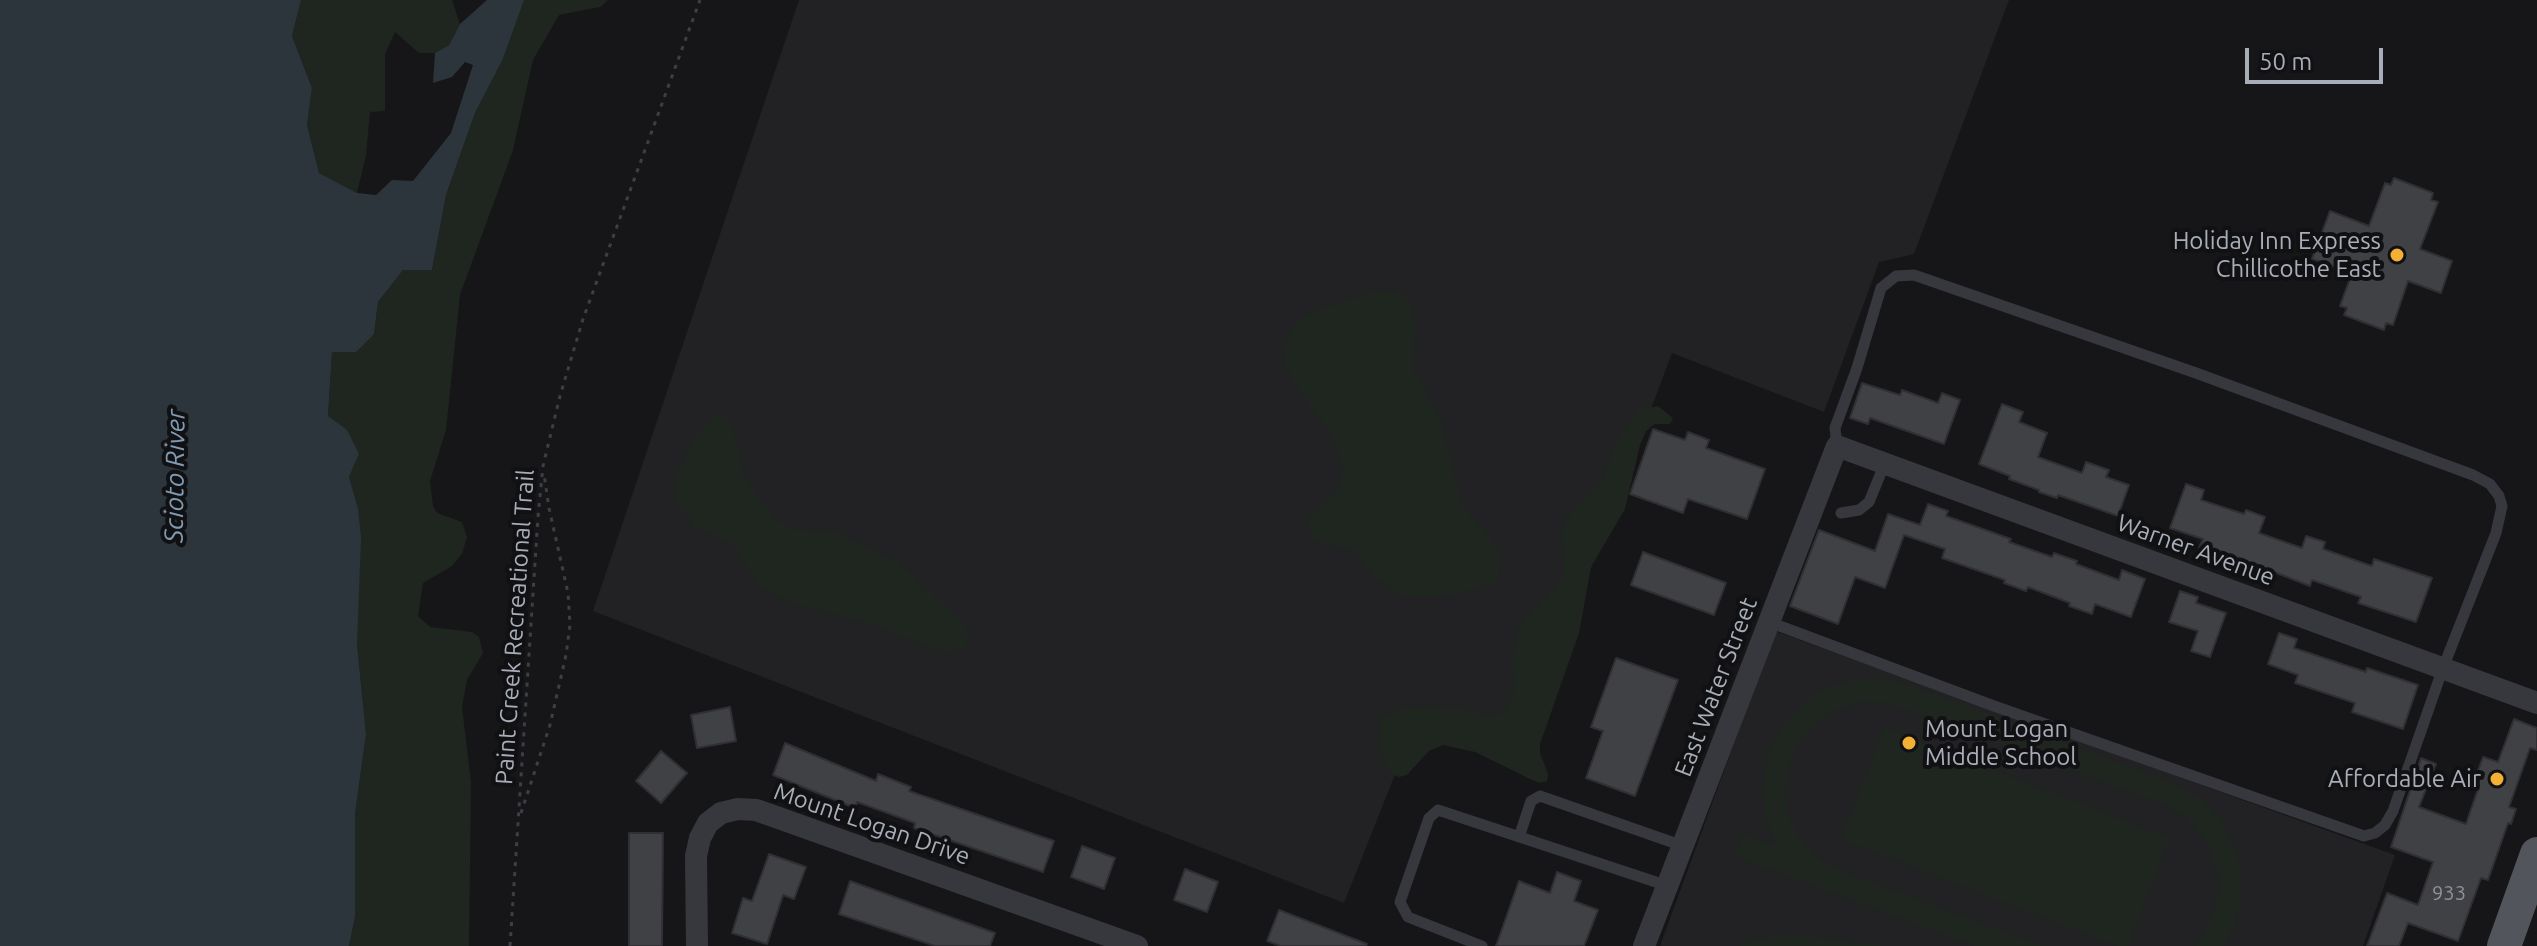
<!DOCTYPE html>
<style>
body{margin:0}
#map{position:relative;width:2537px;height:946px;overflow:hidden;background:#161618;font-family:Ubuntu,sans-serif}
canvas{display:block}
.scale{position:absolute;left:2245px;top:48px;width:138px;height:36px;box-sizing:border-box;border:4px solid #a8adb8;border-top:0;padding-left:10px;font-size:24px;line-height:28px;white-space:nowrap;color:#a8adb8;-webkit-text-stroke:6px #111113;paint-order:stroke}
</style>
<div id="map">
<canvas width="2537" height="946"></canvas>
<div class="scale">50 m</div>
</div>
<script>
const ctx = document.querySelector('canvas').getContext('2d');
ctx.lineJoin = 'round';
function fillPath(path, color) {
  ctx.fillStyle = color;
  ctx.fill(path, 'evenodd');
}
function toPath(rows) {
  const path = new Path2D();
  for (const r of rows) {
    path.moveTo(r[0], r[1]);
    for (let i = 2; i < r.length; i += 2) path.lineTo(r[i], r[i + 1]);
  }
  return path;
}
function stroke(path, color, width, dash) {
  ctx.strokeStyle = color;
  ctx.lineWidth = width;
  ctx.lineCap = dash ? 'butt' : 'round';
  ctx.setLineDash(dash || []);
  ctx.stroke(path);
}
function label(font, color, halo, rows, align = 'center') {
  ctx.font = font + ' Ubuntu,sans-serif';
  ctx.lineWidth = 8;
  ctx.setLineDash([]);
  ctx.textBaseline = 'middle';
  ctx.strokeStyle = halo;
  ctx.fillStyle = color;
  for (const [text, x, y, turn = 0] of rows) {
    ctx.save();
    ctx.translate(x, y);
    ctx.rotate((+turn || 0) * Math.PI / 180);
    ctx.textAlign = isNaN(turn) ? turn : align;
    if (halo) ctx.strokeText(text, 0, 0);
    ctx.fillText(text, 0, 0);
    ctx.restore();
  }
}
fillPath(toPath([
 [799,0,2009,0,1914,254,1879,262,1824,412,1672,353,1522,752,1417,719,1344,903,593,611],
 [1775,631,2395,855,2363,946,1660,946]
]), '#222225');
fillPath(toPath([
 [301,0,452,0,460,24,449,45,435,53,419,53,395,32,385,54,385,111,370,112,366,155,357,193,319,173,307,125,312,88,292,36],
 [524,0,608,0,600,7,559,15,533,60,513,150,460,295,446,430,430,481,433,506,437,513,462,522,467,537,462,554,452,566,423,583,418,616,430,627,472,632,479,637,483,653,467,680,462,707,471,782,469,946,349,946,355,917,355,814,366,734,357,644,358,508,349,477,359,454,328,416,332,351,374,334,378,302,403,270,432,270,446,195,475,113,503,59],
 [1391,291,1407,299,1416,321,1414,371,1441,417,1462,506,1491,540,1499,554,1498,581,1458,594,1406,597,1376,579,1356,552,1315,541,1307,526,1308,518,1337,490,1343,466,1331,432,1299,391,1282,358,1285,341,1297,323,1310,313,1373,292],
 [1658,406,1673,418,1670,424,1655,424,1646,431,1640,445,1625,509,1591,567,1579,633,1540,744,1540,753,1548,774,1547,781,1540,783,1530,779,1475,752,1443,745,1429,751,1407,775,1399,777,1392,774,1385,764,1378,745,1380,717,1408,708,1430,706,1441,709,1468,709,1488,717,1505,712,1514,693,1512,665,1517,631,1526,617,1557,585,1563,573,1565,557,1560,535,1564,522,1600,481,1619,439,1638,410],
 [717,412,731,421,745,479,776,519,791,529,837,532,899,563,964,623,969,631,967,646,953,652,935,649,868,623,787,602,759,585,731,542,693,526,674,498,675,481,693,438],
 [1877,678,1911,685,2170,782,2200,799,2224,824,2238,856,2241,873,2240,908,2235,924,2224,946,2194,946,2213,916,2219,889,2218,876,2211,849,2204,837,2186,817,2162,804,1889,703,1862,702,1836,710,1813,725,1796,747,1791,759,1785,786,1788,813,1800,838,1818,858,1842,871,2043,946,1975,946,1734,856,1742,834,1777,846,1766,819,1762,785,1769,751,1786,721,1811,697,1826,689,1843,682],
 [1884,728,2170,838,2128,946,2116,946,1841,839],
 [1790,934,1879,945,1880,946,1740,946,1750,940]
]), '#1e261f');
fillPath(toPath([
 [0,0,301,0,292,36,312,88,307,125,319,173,357,193,376,195,392,180,413,181,451,133,473,65,465,62,452,77,433,83,435,53,449,45,460,24,487,0,524,0,503,59,475,113,446,195,432,270,403,270,378,302,374,334,356,352,332,352,328,416,347,430,359,454,349,477,358,508,361,538,357,644,366,734,355,814,355,917,349,946,0,946]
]), '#2c353c');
const building = toPath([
 [2394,178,2433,193,2431,200,2438,202,2420,249,2452,261,2441,293,2408,281,2393,325,2386,323,2384,330,2344,315,2347,308,2340,306,2352,273,2312,259,2330,211,2369,226,2385,183,2391,185,2394,178],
 [1862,383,1900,395,1902,390,1938,403,1942,393,1960,400,1944,444,1870,418,1868,424,1850,418,1862,383],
 [2002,404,2023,412,2019,422,2047,433,2038,457,2082,473,2086,462,2109,470,2106,477,2129,485,2118,516,2058,495,2057,498,2039,492,2039,490,2009,479,2010,476,1979,464,2002,404],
 [1653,429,1685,440,1688,432,1709,440,1706,448,1765,469,1747,519,1688,499,1683,513,1630,494,1653,429],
 [2186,484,2204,490,2201,500,2244,514,2246,510,2265,517,2259,533,2302,548,2306,536,2325,542,2323,549,2372,566,2374,559,2432,578,2416,622,2358,603,2361,597,2312,580,2310,586,2220,551,2218,555,2199,548,2203,539,2170,528,2186,484],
 [1928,504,1948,511,1946,516,2011,539,2009,542,2052,557,2054,553,2077,561,2076,564,2119,580,2122,570,2145,579,2131,617,2095,604,2092,614,2069,606,2070,603,2028,587,2026,591,2004,583,2005,580,1942,558,1945,549,1904,535,1885,588,1855,577,1838,624,1790,606,1819,530,1875,551,1888,514,1920,525,1928,504],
 [1643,552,1726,583,1714,615,1631,585,1643,552],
 [2180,591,2198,597,2196,603,2226,613,2210,657,2191,651,2198,631,2169,622,2180,591],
 [2279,633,2297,639,2294,648,2366,672,2367,668,2418,685,2403,729,2352,712,2355,703,2295,683,2298,675,2268,664,2279,633],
 [1616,658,1678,680,1635,796,1586,778,1603,731,1591,727,1616,658],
 [730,707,736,741,697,748,691,715,730,707],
 [2514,719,2537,728,2537,750,2530,748,2509,807,2516,809,2511,824,2508,823,2488,880,2481,878,2458,941,2408,923,2399,946,2367,946,2387,893,2418,905,2433,862,2391,847,2421,758,2436,764,2419,807,2466,824,2478,789,2472,787,2483,757,2498,762,2514,719],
 [785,743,876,781,878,774,911,787,909,791,1054,841,1043,872,914,828,915,823,857,802,855,808,773,775,785,743],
 [661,751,687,773,661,803,636,781,661,751],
 [629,833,663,833,662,946,629,946,629,833],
 [1082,846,1115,858,1104,889,1071,877,1082,846],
 [769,854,806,867,794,899,783,895,767,944,732,933,743,898,752,901,769,854],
 [1185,869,1218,882,1207,912,1174,900,1185,869],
 [1557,872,1581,881,1574,901,1598,910,1584,946,1496,946,1519,881,1550,893,1557,872],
 [850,881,995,933,990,946,935,946,839,914,850,881],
 [1279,910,1367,944,1366,946,1281,946,1267,941,1279,910]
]);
fillPath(building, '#404145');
stroke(building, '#303034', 2);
stroke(toPath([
 [521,813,550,725,566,655,570,625,568,593,549,508,544,474],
 [510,946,538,517,543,466,560,396,583,319,700,0]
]), '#3d3f44', 3, [4, 6]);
stroke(toPath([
 [1841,513,1859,510,1869,502,1885,463],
 [1769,622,1994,706,2364,836,2375,833,2385,825,2393,811,2443,668,2496,533,2502,506,2499,496,2490,484,2473,475,2196,373,1914,275,1896,276,1881,288,1857,368,1835,428,1837,446],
 [1519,837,1531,801,1540,796,1683,846],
 [1482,946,1408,917,1400,902,1429,818,1438,810,1668,886]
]), '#37383d', 11);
stroke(toPath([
 [697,946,696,856,700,838,708,823,721,813,738,809,756,810,776,817,1137,946],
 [1644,946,1837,446,2537,703]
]), '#37383d', 22);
stroke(toPath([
 [2504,946,2537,854]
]), '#53555c', 34);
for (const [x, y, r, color] of [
 [2397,255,8,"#f2b134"],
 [1909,743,8,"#f2b134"],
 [2497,779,8,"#f2b134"]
]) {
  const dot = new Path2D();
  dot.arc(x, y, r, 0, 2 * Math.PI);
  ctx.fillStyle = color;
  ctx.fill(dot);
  stroke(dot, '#111113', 3);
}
label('20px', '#8e929b', null, [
 ["933",2449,893]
]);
label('24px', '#a8adb8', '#111113', [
 ["Holiday Inn Express",2381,241],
 ["Chillicothe East",2381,269],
 ["Mount Logan",1925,729,"left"],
 ["Middle School",1925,757,"left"],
 ["Affordable Air",2481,779]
], 'right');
label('24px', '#a8adb8', '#111113', [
 ["Warner Avenue",2196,550,20],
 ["Paint Creek Recreational Trail",515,627,-86],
 ["East Water Street",1716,687,-69],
 ["Mount Logan Drive",872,824,19]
]);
label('italic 26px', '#7f9bb3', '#111113', [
 ["Scioto River",175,476,-89]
]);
</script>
